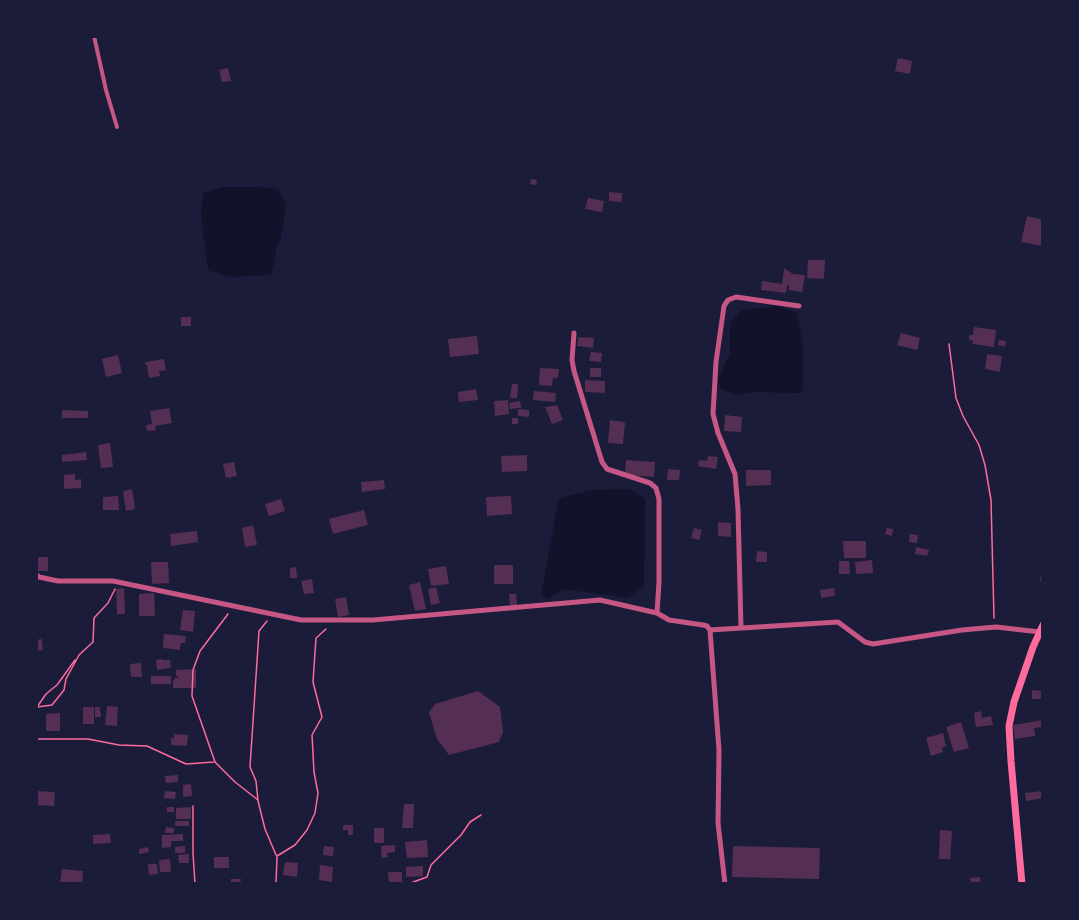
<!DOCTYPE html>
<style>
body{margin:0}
#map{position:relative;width:1079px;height:920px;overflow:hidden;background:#1b1b3a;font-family:Rubik,sans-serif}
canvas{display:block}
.frame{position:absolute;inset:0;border:38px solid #1b1b3a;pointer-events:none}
</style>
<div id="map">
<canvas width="1079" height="920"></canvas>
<div class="frame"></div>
</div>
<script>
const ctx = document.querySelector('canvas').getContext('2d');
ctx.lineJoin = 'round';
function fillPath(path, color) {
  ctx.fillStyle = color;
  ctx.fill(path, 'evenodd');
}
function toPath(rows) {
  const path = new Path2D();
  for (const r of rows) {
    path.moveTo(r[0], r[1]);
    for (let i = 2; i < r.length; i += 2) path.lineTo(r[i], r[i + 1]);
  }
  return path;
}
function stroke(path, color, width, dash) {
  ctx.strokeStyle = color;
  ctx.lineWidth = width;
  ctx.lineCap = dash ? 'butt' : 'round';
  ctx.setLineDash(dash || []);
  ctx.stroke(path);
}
fillPath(toPath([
 [223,187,259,187,278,189,286,204,281,238,277,247,271,275,229,277,208,270,201,216,203,193],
 [778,306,797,313,803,345,803,387,801,393,753,392,739,395,721,389,718,380,730,353,730,323,742,310],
 [629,489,645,499,644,586,628,598,564,589,548,599,541,595,559,498,592,490]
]), '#12122b');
fillPath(toPath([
 [898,58,912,61,910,74,895,71],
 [228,68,231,81,222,82,219,70],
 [531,179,537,180,536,185,530,184],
 [609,192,622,193,622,202,609,201],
 [588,198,604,201,602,212,585,209],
 [1027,216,1043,220,1043,246,1021,242],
 [808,260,825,260,824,279,807,278],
 [784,268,793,274,805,275,802,292,789,290,789,285,787,285,786,293,761,290,762,281,782,284],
 [181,317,191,317,191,326,181,326],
 [974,327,996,330,994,347,972,344,973,340,969,340,969,335,973,335],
 [901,333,920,338,917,350,897,345],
 [477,336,479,354,450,357,448,339],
 [578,337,594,338,593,348,577,346],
 [999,340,1006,341,1005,347,998,345],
 [591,352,602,353,601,362,589,361],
 [987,354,1002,356,1000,372,985,369],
 [118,355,122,373,106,377,102,359],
 [164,359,166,370,159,371,160,376,149,378,147,365,145,365,145,362],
 [540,368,559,369,558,378,553,378,552,386,539,385],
 [590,368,601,368,601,377,590,377],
 [585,380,605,381,605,393,585,392],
 [512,384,518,384,517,398,510,398],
 [476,389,478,400,459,402,458,392],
 [534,391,556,393,555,402,533,400],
 [508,400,509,414,495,416,494,401],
 [520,401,521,408,510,409,509,403],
 [557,405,563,420,552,424,545,407],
 [169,408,172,423,155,426,156,430,147,431,146,425,152,424,150,411],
 [518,409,529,410,529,417,518,416],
 [62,410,88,411,88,418,62,418],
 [725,415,742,417,741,432,724,431],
 [512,418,518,418,518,424,512,424],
 [610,420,625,422,623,444,608,443],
 [110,443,113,467,101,468,98,445],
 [86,452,87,460,62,462,62,455],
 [527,455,527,471,502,472,501,456],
 [708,456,718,457,716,469,698,466,699,460,707,461],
 [626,460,655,462,654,477,625,475],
 [234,462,237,476,226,478,223,464],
 [668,469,680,470,679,480,667,480],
 [746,470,771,470,771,485,746,486],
 [75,474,75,480,81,479,81,488,64,489,64,475],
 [384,480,385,489,362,492,361,482],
 [132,489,135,509,126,511,123,491],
 [118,496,119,510,103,510,103,497],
 [511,496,512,514,487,516,486,497],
 [281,499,285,511,269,516,265,504],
 [364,510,368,525,333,534,329,519],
 [718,522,731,523,731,537,718,536],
 [253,525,257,545,245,547,242,528],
 [694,528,702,530,699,540,691,538],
 [887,528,893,529,892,536,885,534],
 [197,531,198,542,171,546,170,534],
 [910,534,918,535,917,543,909,542],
 [843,541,866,541,866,558,844,558],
 [916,547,929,550,927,556,915,554],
 [757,551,767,552,767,562,756,562],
 [38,557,48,557,48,571,38,571],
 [872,560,873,573,856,574,855,562],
 [839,561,849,561,850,574,839,574],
 [151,562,168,562,169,583,152,584],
 [494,565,513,565,513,584,494,584],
 [1042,565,1043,565,1043,582,1040,581],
 [446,566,449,584,431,586,428,569],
 [296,567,297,578,290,578,290,568],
 [312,579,314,593,304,594,301,581],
 [420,582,426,609,415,611,409,585],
 [436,587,440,603,431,605,428,589],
 [124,588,125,614,117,614,116,589],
 [834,588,835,596,821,598,820,590],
 [154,593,155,616,139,616,139,594],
 [509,594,516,594,517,605,510,605],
 [346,597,349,615,338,617,335,599],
 [183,610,195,611,193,632,180,630],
 [164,634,186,636,185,643,181,643,180,650,163,648],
 [42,639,43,650,36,651,36,640],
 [162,659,162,660,170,660,171,668,157,670,156,660],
 [141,663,142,677,131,677,130,664],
 [196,669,196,688,173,688,173,680,174,680,175,678,178,678,178,676,176,676,176,670],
 [151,676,171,676,171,684,151,684],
 [1032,690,1043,691,1043,699,1032,699],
 [478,691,500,707,503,732,499,742,449,755,437,739,429,712,435,704],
 [107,706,118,707,117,726,105,725],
 [83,707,94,707,94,724,83,724],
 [95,707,100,707,101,717,95,717],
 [981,711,982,718,991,716,993,725,976,727,974,713],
 [60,713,60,731,46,731,46,714],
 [1043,720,1043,727,1034,728,1035,736,1015,739,1013,725],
 [961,722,969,748,954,752,946,727],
 [943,733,946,746,942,748,943,752,931,756,926,738],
 [174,734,188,735,187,746,171,745,171,738,174,738],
 [178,775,178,782,166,783,165,776],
 [191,784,192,796,183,797,183,785],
 [36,791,55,792,54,806,36,805],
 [165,791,176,792,175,799,164,798],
 [1043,791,1043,798,1026,801,1025,793],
 [404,804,414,804,413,828,402,828],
 [167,807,174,807,174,812,167,812],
 [191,807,191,819,176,819,176,808],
 [175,821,189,821,189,826,175,826],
 [343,825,353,825,353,835,348,835,348,830,343,830],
 [166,827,174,828,174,833,165,833],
 [374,828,384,828,384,843,374,843],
 [940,830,952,831,950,859,939,859],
 [110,834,111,843,93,844,93,835],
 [183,834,183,841,171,841,171,847,162,848,162,835],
 [427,840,428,857,407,858,405,842],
 [395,845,395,852,387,853,388,857,382,858,381,846],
 [185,846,185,853,175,853,175,847],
 [324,846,334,847,333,856,323,855],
 [733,846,820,848,819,879,732,877],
 [148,847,149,852,139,854,139,849],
 [189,854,189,863,179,863,178,855],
 [214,857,229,857,229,868,214,868],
 [170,859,171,872,160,872,159,860],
 [285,862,298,863,297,877,283,875],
 [148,864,157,864,158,874,149,875],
 [320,865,333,867,332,882,319,880],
 [423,866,423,876,406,877,406,867],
 [62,869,83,871,82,884,60,884],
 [388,872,402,872,402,884,389,884],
 [980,877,981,884,971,884,970,878],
 [231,879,241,879,240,884,231,884]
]), '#542f53');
stroke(toPath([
 [949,344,956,398,963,416,979,445,985,465,991,500,994,618],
 [228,614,200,651,193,670,192,696,215,762,235,782,258,800],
 [267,621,259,631,250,767,256,781,258,801,265,829,276,855],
 [37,707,46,694,57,685,75,660],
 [36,739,37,707,52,705,64,690,66,679,79,655,93,642,94,618,108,603,115,589],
 [38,739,88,739,119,745,147,746,186,764,214,762],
 [193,806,193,853,195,884],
 [276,884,277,856,295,845,307,830,315,813,318,793,314,772,312,735,322,717,313,682,316,638,326,629],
 [408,884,427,877,431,865,461,835,470,822,481,815]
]), '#ff6b9d', 1.5);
stroke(toPath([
 [94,36,106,90,117,127]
]), '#c65784', 4);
stroke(toPath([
 [574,333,572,360,574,371,602,462,607,469,650,483,656,488,659,499,659,582,657,613],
 [36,574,39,577,58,581,113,581,301,620,373,620,600,600,657,613,669,620,703,625,707,626,710,630,838,622,865,642,873,644,962,630,996,627,1040,632],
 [741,628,738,509,735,474,718,433,713,414,716,362,724,306,728,300,736,297,799,306],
 [710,630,719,750,718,823,725,884]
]), '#c65784', 5);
stroke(toPath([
 [1022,884,1011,761,1009,726,1014,702,1033,647,1043,625]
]), '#ff6b9d', 7);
</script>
